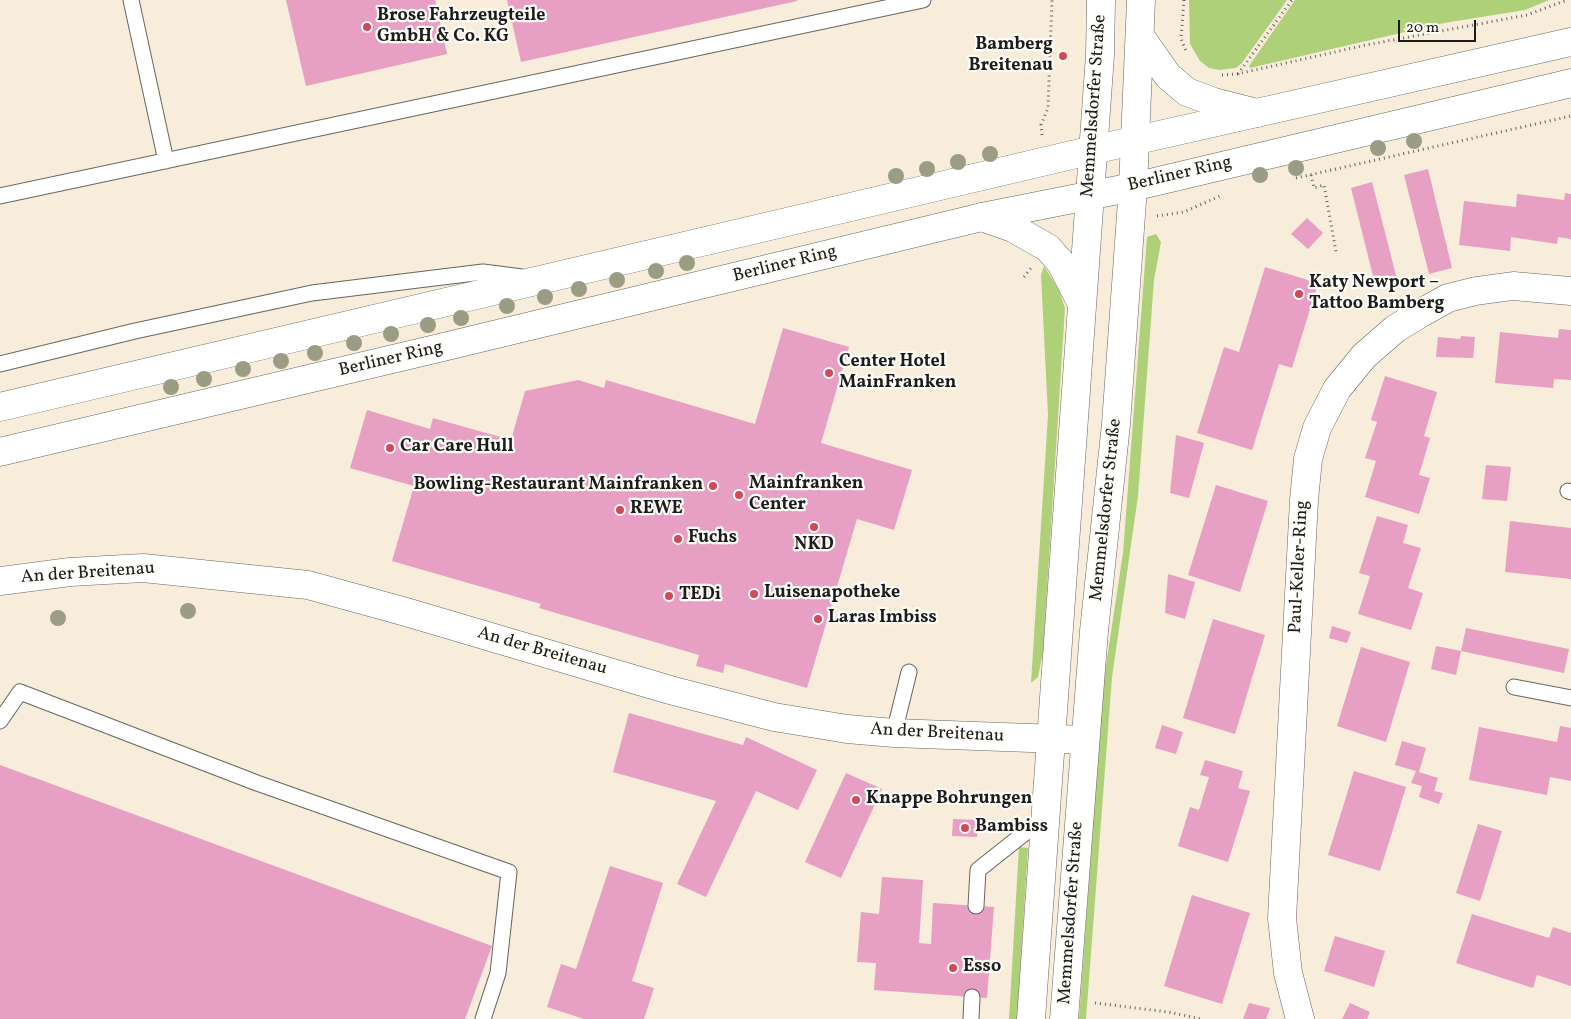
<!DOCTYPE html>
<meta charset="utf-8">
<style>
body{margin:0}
#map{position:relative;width:1571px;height:1019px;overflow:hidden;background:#f8ecda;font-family:Vollkorn,serif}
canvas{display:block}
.scale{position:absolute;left:1398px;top:20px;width:78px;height:22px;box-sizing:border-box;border:2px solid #1c1c1c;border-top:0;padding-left:6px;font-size:15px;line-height:18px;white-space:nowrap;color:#1c1c1c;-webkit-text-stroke:4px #fdfcf7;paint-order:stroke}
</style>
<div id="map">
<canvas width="1571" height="1019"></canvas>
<div class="scale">20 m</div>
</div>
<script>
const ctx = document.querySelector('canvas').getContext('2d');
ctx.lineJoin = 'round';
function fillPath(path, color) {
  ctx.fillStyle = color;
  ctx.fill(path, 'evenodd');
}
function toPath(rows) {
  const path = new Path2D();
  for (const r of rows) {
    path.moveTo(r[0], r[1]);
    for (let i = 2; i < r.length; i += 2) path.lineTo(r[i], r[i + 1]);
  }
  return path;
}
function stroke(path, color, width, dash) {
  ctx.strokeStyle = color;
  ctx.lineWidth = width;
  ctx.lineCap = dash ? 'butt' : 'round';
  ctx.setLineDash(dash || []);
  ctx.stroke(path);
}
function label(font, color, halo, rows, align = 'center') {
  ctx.font = font + ' Vollkorn,serif';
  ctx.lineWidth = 4.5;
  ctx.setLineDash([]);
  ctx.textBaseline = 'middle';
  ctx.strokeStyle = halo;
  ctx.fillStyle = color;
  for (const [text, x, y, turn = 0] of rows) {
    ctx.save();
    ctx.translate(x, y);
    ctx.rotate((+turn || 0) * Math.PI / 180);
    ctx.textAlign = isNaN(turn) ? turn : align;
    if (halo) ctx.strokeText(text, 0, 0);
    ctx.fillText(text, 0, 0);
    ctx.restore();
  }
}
fillPath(toPath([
 [1189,0,1287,0,1242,63,1236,68,1219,70,1209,68,1200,61,1190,44],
 [1295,0,1549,0,1525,10,1444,23,1250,68,1249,66],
 [1156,234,1161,242,1154,280,1138,496,1112,677,1086,1019,1079,1019,1103,685,1123,553,1147,237],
 [1044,266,1059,290,1065,308,1043,652,1038,677,1031,683,1048,415,1041,275],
 [1019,847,1028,848,1017,1019,1009,1019]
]), '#aed079');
fillPath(toPath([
 [286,0,435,0,447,54,306,86],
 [507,0,797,0,797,1,521,62],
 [1428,169,1452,268,1429,274,1404,175],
 [1372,182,1398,283,1376,288,1351,188],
 [1565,193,1571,194,1571,239,1558,237,1557,244,1511,237,1510,251,1459,245,1464,201,1516,207,1517,194,1564,200],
 [1307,218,1323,233,1308,249,1291,234],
 [1265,267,1318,283,1292,368,1279,364,1252,450,1197,433,1224,347,1239,352],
 [783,328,849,347,821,443,912,470,894,530,857,519,807,688,725,664,723,673,696,666,699,655,539,608,541,604,392,561,414,486,350,468,367,410,430,429,433,418,511,440,525,391,578,380,604,388,606,380,755,424],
 [1559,329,1571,330,1571,380,1554,379,1553,388,1495,383,1500,332,1558,338],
 [1461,336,1475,337,1473,358,1436,357,1438,337,1460,339],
 [1385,376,1437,392,1424,436,1430,438,1419,475,1430,478,1419,514,1365,497,1376,461,1365,458,1377,422,1371,420],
 [1176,435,1204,443,1189,498,1170,493],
 [1486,465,1511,467,1507,501,1482,499],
 [1216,485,1268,501,1240,592,1188,575],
 [1377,516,1408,525,1403,543,1421,548,1408,588,1423,593,1411,630,1358,614,1370,576,1359,573],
 [1510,521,1571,528,1571,579,1505,572],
 [1168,574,1195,582,1185,619,1165,613],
 [1213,619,1265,635,1235,734,1183,718],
 [1332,626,1351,632,1347,643,1329,638],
 [1466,628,1569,649,1564,673,1461,651],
 [1436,646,1461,651,1456,675,1431,669],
 [1361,647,1410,662,1386,742,1337,726],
 [629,713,743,745,746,737,817,770,798,810,756,791,706,897,677,884,716,801,613,772],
 [1162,725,1183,732,1176,754,1155,748],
 [1560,726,1571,728,1571,781,1550,777,1547,795,1469,780,1479,727,1557,742],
 [1402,741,1426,748,1419,772,1438,778,1434,791,1443,793,1439,804,1419,797,1422,786,1411,783,1416,771,1395,765],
 [1205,760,1243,771,1238,788,1250,791,1228,862,1178,846,1190,807,1199,810,1209,777,1200,775],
 [0,765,492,946,465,1019,0,1019],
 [1354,771,1406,787,1380,871,1328,855],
 [846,773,882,789,841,878,805,862],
 [953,819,978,820,977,837,952,836],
 [1478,824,1502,831,1480,901,1456,893],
 [610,866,663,883,632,981,654,988,644,1019,584,1019,547,1007,561,964,576,969],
 [882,877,923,880,919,943,931,944,933,903,994,907,987,998,874,990,876,963,857,962,861,912,879,914],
 [1192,895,1250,913,1222,1004,1164,986],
 [1472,914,1549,938,1553,927,1571,933,1571,986,1537,975,1533,988,1456,963],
 [1335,936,1385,951,1374,987,1324,971],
 [1249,1003,1270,1008,1266,1019,1243,1019],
 [1350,1003,1370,1012,1367,1019,1342,1019]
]), '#e79fc4');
const service = toPath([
 [131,0,166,161],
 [0,196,923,0],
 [0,364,135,331,312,293,483,272,522,277],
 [1568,491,1571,492],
 [1514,687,1571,698],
 [0,721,20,692,257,783,509,872,498,973,483,1019],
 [894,733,909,672],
 [976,906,978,870,1045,817],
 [971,1019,972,997]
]);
const minor = toPath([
 [0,581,70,572,143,568,308,585,406,612,670,690,774,717,847,729,894,733,1085,740],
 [1300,1019,1288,973,1282,918,1304,500,1308,459,1317,428,1337,389,1364,356,1395,329,1421,313,1448,298,1476,291,1513,286,1571,291]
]);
const secondary = toPath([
 [1140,36,1168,76,1187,92,1214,102,1257,113],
 [982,217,1013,228,1048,248,1061,263,1082,304],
 [1031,1019,1100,55,1101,0],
 [1064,1019,1094,631,1116,424,1133,187,1141,0]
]);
const primary = toPath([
 [0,407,1093,150,1571,42],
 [0,452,435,349,982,217,1133,187,1571,83]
]);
stroke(service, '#69655e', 17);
stroke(minor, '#69655e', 29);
stroke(secondary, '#69655e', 29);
stroke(primary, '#69655e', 29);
stroke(toPath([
 [1184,0,1181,39,1186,51],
 [1238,74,1292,0],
 [1222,75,1237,74,1366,45,1527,15,1567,0],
 [1042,135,1041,125,1048,108,1052,0],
 [1311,175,1314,188,1324,185,1336,252],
 [1296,178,1571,116],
 [1157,216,1184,212,1220,196],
 [1024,277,1031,268],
 [1095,1003,1168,1012,1201,1019]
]), '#69655e', 3, [1, 4]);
stroke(service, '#fff', 15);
stroke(minor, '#fff', 28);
stroke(secondary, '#fff', 28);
stroke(primary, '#fff', 28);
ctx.fillStyle = '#9b9c84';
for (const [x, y] of [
 [1414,141],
 [1378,148],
 [990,154],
 [958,162],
 [1296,168],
 [927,169],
 [1260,175],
 [896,176],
 [687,263],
 [656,271],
 [617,280],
 [579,289],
 [545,297],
 [507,306],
 [461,318],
 [428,325],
 [391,334],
 [354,343],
 [315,353],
 [281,361],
 [243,369],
 [204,379],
 [171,387],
 [188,611],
 [58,618]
]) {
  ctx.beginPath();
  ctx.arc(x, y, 8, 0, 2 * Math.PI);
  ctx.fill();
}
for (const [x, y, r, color] of [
 [367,27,5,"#d1495b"],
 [1063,56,5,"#d1495b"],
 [1299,294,5,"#d1495b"],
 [829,373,5,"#d1495b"],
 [390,448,5,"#d1495b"],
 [713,486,5,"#d1495b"],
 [739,495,5,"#d1495b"],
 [620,510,5,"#d1495b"],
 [814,527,5,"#d1495b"],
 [678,539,5,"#d1495b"],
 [754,594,5,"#d1495b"],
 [669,596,5,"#d1495b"],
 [818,619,5,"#d1495b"],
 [856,800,5,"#d1495b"],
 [965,828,5,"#d1495b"],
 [953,968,5,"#d1495b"]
]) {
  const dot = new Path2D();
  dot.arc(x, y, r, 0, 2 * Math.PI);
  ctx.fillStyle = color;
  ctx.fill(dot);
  stroke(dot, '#fdfcf7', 2);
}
label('bold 18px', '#1c1c1c', '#fdfcf7', [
 ["Brose Fahrzeugteile",377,17],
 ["GmbH & Co. KG",377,38],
 ["Bamberg",1053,46,"right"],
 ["Breitenau",1053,67,"right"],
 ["Katy Newport –",1309,284],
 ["Tattoo Bamberg",1309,305],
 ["Center Hotel",839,363],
 ["MainFranken",839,384],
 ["Car Care Hull",400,448],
 ["Mainfranken",749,485],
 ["Center",749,506],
 ["Bowling-Restaurant Mainfranken",703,486,"right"],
 ["REWE",630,510],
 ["Fuchs",688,539],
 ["NKD",814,546,"center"],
 ["Luisenapotheke",764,594],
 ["TEDi",679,596],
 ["Laras Imbiss",828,619],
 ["Knappe Bohrungen",866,800],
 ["Bambiss",975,828],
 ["Esso",963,968]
], 'left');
label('18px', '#1c1c1c', '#fdfcf7', [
 ["Memmelsdorfer Straße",1095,106,-86],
 ["Berliner Ring",1180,175,-13],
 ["Berliner Ring",785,265,-14],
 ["Berliner Ring",391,360,-13],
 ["Memmelsdorfer Straße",1107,510,-84],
 ["Paul-Keller-Ring",1300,567,-87],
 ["An der Breitenau",88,574,-4],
 ["An der Breitenau",542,652,16],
 ["An der Breitenau",937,734,3],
 ["Memmelsdorfer Straße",1072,913,-86]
]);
</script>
